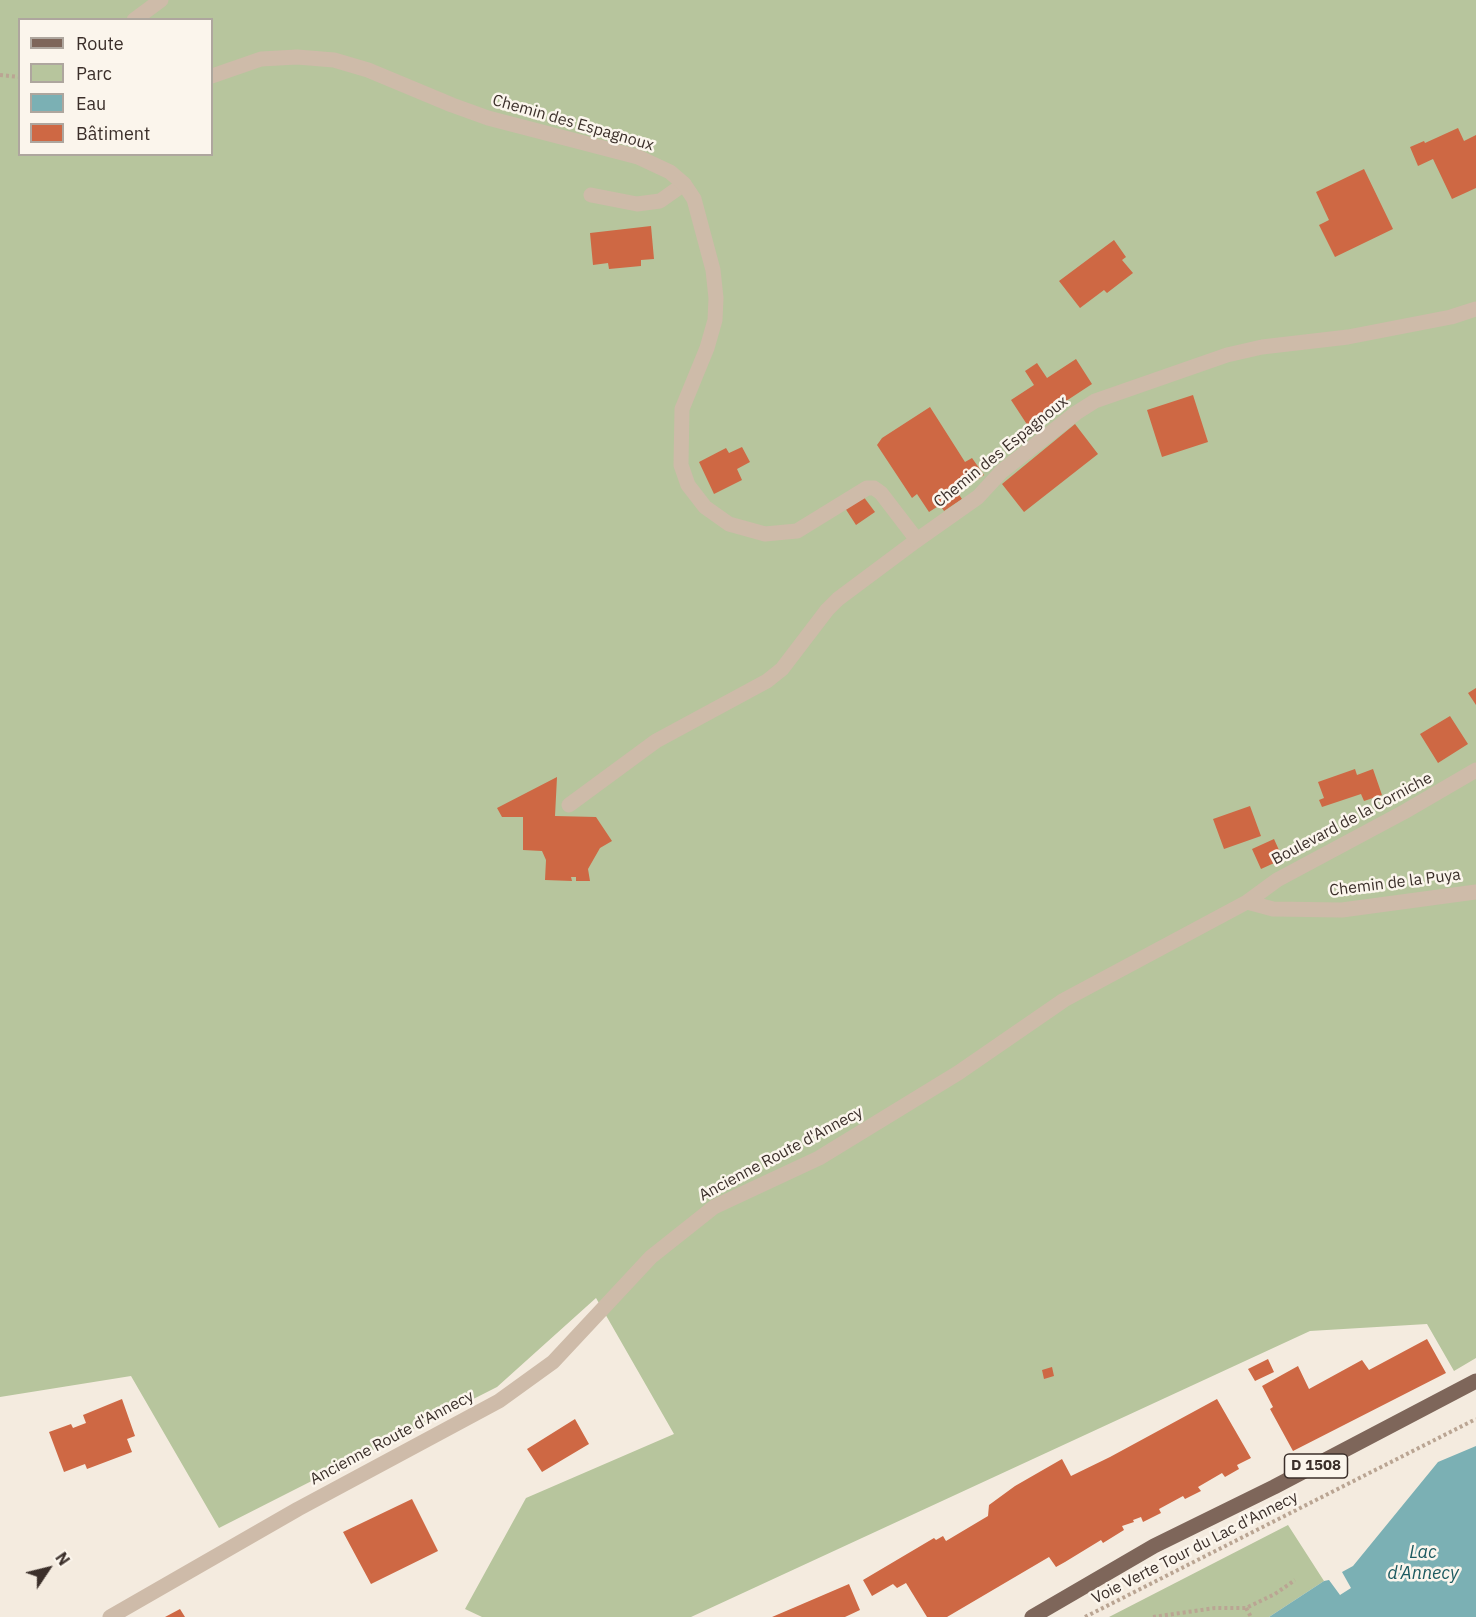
<!DOCTYPE html>
<meta charset="utf-8">
<style>
body{margin:0}
#map{position:relative;width:1476px;height:1617px;overflow:hidden;background:#f4ebdf;font-family:"IBM Plex Sans",sans-serif}
canvas{display:block}
.legend{position:absolute;left:18px;top:18px;width:195px;height:138px;box-sizing:border-box;background:#fbf5ec;border:2px solid #aea69e;margin:0;padding:8px 10px;list-style:none;font-size:18px;color:#3b2f2a}
.legend li{display:flex;align-items:center;gap:12px;height:30px}
.legend b{width:30px;border:2px solid #aea69e}
.north{position:absolute;left:18px;top:1539px;width:60px;height:60px;-webkit-text-stroke:4px #fbf5ec;paint-order:stroke;rotate:55deg;font-size:16px;font-weight:700;line-height:24px;text-align:center;color:#3b2f2a}
.north::after{content:'';display:block;margin:auto;width:21px;height:27px;background:#3b2f2a;clip-path:polygon(50% 0,100% 100%,50% 72%,0 100%)}
</style>
<div id="map">
<canvas width="1476" height="1617"></canvas>
<ul class="legend">
<li><b style="height:8px;background:#7e665a"></b>Route</li>
<li><b style="height:16px;background:#b7c59d"></b>Parc</li>
<li><b style="height:16px;background:#7bb0b4"></b>Eau</li>
<li><b style="height:16px;background:#ce6844"></b>Bâtiment</li>
</ul>
<div class="north">N</div>
</div>
<script>
const ctx = document.querySelector('canvas').getContext('2d');
ctx.lineJoin = 'round';
function fillPath(path, color) {
  ctx.fillStyle = color;
  ctx.fill(path, 'evenodd');
}
function toPath(rows) {
  const path = new Path2D();
  for (const r of rows) {
    path.moveTo(r[0], r[1]);
    for (let i = 2; i < r.length; i += 2) path.lineTo(r[i], r[i + 1]);
  }
  return path;
}
function stroke(path, color, width, dash) {
  ctx.strokeStyle = color;
  ctx.lineWidth = width;
  ctx.lineCap = dash ? 'butt' : 'round';
  ctx.setLineDash(dash || []);
  ctx.stroke(path);
}
function label(font, color, halo, rows, align = 'center') {
  ctx.font = font + ' "IBM Plex Sans",sans-serif';
  ctx.lineWidth = 5;
  ctx.setLineDash([]);
  ctx.textBaseline = 'middle';
  ctx.strokeStyle = halo;
  ctx.fillStyle = color;
  for (const [text, x, y, turn = 0] of rows) {
    ctx.save();
    ctx.translate(x, y);
    ctx.rotate((+turn || 0) * Math.PI / 180);
    ctx.textAlign = isNaN(turn) ? turn : align;
    if (halo) ctx.strokeText(text, 0, 0);
    ctx.fillText(text, 0, 0);
    ctx.restore();
  }
}
fillPath(toPath([
 [0,0,1476,0,1476,1358,1454,1371,1427,1324,1310,1331,691,1617,482,1617,465,1609,526,1498,674,1434,596,1298,497,1387,219,1528,131,1376,0,1397],
 [20,20,212,20,212,154,20,154],
 [1288,1525,1324,1581,1269,1617,1109,1617]
]), '#b7c59d');
fillPath(toPath([
 [1476,1446,1476,1617,1269,1617,1324,1581,1329,1580,1340,1595,1351,1588,1342,1572,1353,1566,1438,1462]
]), '#7bb0b4');
fillPath(toPath([
 [1458,128,1464,141,1476,135,1476,188,1452,199,1433,159,1418,166,1410,147,1424,141,1425,143],
 [1364,169,1393,229,1335,257,1319,225,1329,220,1316,192],
 [651,226,654,259,641,260,641,266,609,269,608,263,593,265,590,233],
 [1114,240,1126,257,1122,260,1133,273,1107,293,1104,290,1080,308,1059,281],
 [1076,359,1092,384,1028,426,1011,400,1034,385,1025,371,1037,363,1047,378],
 [1193,395,1208,442,1162,457,1147,410],
 [930,407,965,462,972,458,984,475,958,493,962,499,944,511,940,505,929,512,917,494,912,498,877,445,882,438],
 [1075,424,1098,454,1024,512,1002,484],
 [742,447,750,462,737,469,742,480,714,494,699,462,726,448,729,453],
 [863,496,875,512,856,525,845,508],
 [1476,688,1476,705,1468,693],
 [1450,716,1468,744,1438,763,1420,734],
 [1355,769,1357,775,1373,769,1382,795,1364,801,1361,794,1322,807,1319,800,1324,798,1318,782],
 [557,777,555,816,596,817,612,841,600,848,588,869,590,881,576,881,576,877,571,877,572,881,545,880,546,860,542,851,523,850,523,817,502,817,497,808],
 [1250,806,1261,836,1224,849,1213,819],
 [1274,839,1283,859,1261,869,1252,849],
 [1427,1339,1446,1373,1293,1451,1270,1409,1273,1407,1262,1386,1298,1366,1309,1389,1362,1360,1369,1370],
 [1268,1359,1274,1372,1255,1381,1248,1369],
 [1052,1367,1054,1376,1044,1379,1042,1370],
 [122,1399,135,1436,127,1439,132,1452,87,1469,85,1464,64,1472,49,1432,71,1424,73,1428,86,1423,83,1415],
 [1217,1399,1251,1458,1237,1465,1239,1469,1225,1477,1222,1473,1198,1487,1201,1491,1185,1499,1183,1496,1159,1509,1161,1513,1143,1522,1141,1517,1133,1520,1134,1522,1122,1526,1124,1530,1103,1543,1101,1540,1065,1562,1056,1567,1049,1557,947,1617,927,1617,906,1583,897,1588,893,1584,872,1596,863,1580,934,1538,936,1540,943,1536,946,1541,988,1516,989,1505,1015,1486,1062,1459,1071,1476,1110,1457],
 [575,1419,589,1444,542,1472,527,1449],
 [412,1499,438,1551,371,1584,343,1532],
 [849,1584,860,1610,845,1617,772,1617],
 [180,1609,185,1617,165,1617]
]), '#ce6844');
stroke(toPath([
 [0,75,20,77],
 [1246,1608,1251,1617],
 [1085,1617,1476,1419],
 [1153,1617,1215,1608,1246,1608,1275,1594,1295,1580]
]), '#baa593', 4, [3, 3]);
stroke(toPath([
 [134,20,161,0],
 [591,195,637,204,660,201,684,184],
 [569,805,656,741,767,681,782,669,827,610,838,599,917,540]
]), '#cebba9', 15);
stroke(toPath([
 [212,76,261,59,297,57,334,60,368,70,452,105,488,118,638,157,670,172,684,184,694,199,713,270,716,298,715,320,707,348,682,409,681,465,688,485,705,507,729,524,765,534,797,531,867,488,874,488,881,493,917,540,978,497,1002,471,1076,413,1095,401,1227,355,1262,347,1348,337,1451,317,1476,309],
 [1247,902,1273,909,1342,910,1476,892],
 [110,1617,298,1509,499,1401,553,1362,651,1257,714,1207,819,1158,958,1073,1064,1000,1247,902,1277,880,1404,812,1476,770]
]), '#cebba9', 15);
stroke(toPath([
 [1032,1617,1154,1546,1274,1487,1476,1381]
]), '#7e665a', 15);
for (const [x, y, w] of [
 [1316,1466,63]
]) {
  const box = new Path2D();
  box.roundRect(x - w / 2, y - 12, w, 24, 4.5);
  ctx.fillStyle = '#fbf5ec';
  ctx.fill(box);
  stroke(box, '#3b2f2a', 1.5);
}
label('bold 15px', '#3b2f2a', null, [
 ["D 1508",1316,1466]
]);
label('16px', '#3b2f2a', '#fbf5ec', [
 ["Chemin des Espagnoux",573,123,16],
 ["Chemin des Espagnoux",1001,452,-39],
 ["Boulevard de la Corniche",1352,819,-28],
 ["Chemin de la Puya",1395,883,-7],
 ["Ancienne Route d'Annecy",781,1154,-28],
 ["Ancienne Route d'Annecy",392,1438,-28],
 ["Voie Verte Tour du Lac d'Annecy",1195,1548,-27]
]);
label('italic 18px', '#1c5a60', '#fbf5ec', [
 ["Lac",1423,1553],
 ["d'Annecy",1423,1574]
]);
</script>
